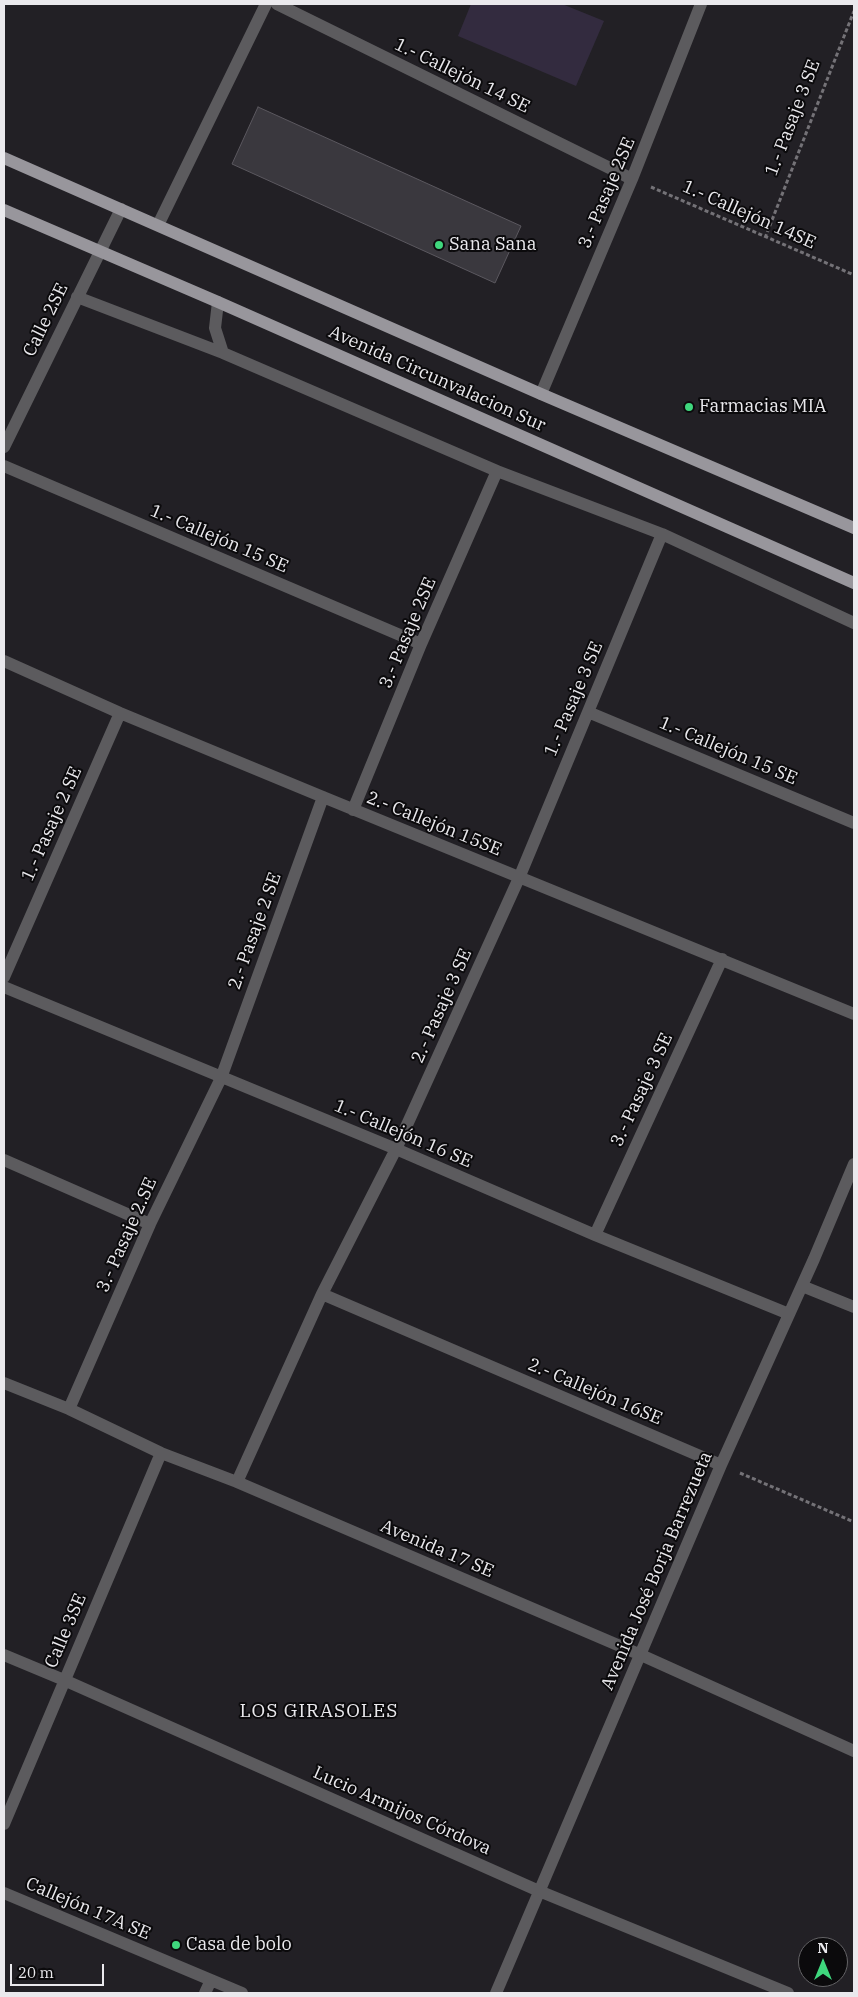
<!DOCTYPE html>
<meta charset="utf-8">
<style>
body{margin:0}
#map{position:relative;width:858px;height:1997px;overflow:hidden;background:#222025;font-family:"IBM Plex Serif",serif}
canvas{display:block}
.frame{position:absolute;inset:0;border:5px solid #eae9ed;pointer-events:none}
.north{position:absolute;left:798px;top:1937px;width:50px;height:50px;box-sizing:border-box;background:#0b0a0c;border:1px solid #646366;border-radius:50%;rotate:0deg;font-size:14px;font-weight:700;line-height:20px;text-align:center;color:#eae9ed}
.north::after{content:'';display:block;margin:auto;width:18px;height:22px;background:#3fd77d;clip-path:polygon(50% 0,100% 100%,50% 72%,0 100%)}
.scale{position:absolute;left:10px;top:1964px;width:94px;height:22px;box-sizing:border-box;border:2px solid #eae9ed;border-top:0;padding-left:6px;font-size:15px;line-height:18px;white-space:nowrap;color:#eae9ed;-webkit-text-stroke:4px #0b0a0c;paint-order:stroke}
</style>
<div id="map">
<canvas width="858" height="1997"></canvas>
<div class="frame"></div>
<div class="north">N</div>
<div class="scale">20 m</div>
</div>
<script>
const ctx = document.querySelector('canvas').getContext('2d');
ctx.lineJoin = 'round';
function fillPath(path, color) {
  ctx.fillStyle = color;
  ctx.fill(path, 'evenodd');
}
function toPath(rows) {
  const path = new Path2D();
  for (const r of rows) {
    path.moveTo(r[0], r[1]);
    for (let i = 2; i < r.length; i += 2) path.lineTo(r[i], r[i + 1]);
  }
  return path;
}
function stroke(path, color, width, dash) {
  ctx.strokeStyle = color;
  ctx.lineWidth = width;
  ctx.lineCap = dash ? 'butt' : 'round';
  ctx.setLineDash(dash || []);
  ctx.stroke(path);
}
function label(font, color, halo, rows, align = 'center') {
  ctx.font = font + ' "IBM Plex Serif",serif';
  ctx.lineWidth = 4;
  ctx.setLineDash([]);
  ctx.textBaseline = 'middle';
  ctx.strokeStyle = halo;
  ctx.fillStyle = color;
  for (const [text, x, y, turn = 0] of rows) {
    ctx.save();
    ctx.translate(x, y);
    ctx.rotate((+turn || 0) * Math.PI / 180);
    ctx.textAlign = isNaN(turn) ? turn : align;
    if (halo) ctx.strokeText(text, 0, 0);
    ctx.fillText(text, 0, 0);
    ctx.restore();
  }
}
fillPath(toPath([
 [471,4,562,4,604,21,576,86,458,36]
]), '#332b3f');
const building = toPath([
 [258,107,521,226,495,283,232,164,258,107]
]);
fillPath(building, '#3a383e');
stroke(building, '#5b585f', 1);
stroke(toPath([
 [651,187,854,275],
 [765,238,854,11],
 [740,1473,854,1522]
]), '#747277', 3, [4, 2.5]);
stroke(toPath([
 [277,4,632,179],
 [158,225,266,4],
 [77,297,223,353],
 [218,302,215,328,223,353,497,471,662,534,854,623],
 [541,394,632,179,701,4],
 [4,447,121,209],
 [4,466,421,644],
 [4,661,120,713,323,797,854,1014],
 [588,712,854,823],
 [353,810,421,644,497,471],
 [4,977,120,713],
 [4,987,396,1149,595,1235,789,1314],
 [4,1160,150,1224],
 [595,1235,722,959],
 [802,1286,854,1307],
 [322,1294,721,1465],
 [4,1383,69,1409,161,1453,237,1482,641,1655,854,1751],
 [69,1409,150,1224,221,1078,323,797],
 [237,1482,322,1294,396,1149,519,878,662,534],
 [4,1655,64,1680,539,1891,788,1993],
 [4,1824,161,1453],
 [4,1893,242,1993],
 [205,1993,211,1980],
 [496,1993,721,1465,814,1259,854,1164]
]), '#5c5b5e', 12);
stroke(toPath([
 [4,158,541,394,854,528],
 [4,210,218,302,854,583]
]), '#98969c', 12);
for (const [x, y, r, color] of [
 [439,245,5,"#3fd77d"],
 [689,407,5,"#3fd77d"],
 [176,1945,5,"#3fd77d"]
]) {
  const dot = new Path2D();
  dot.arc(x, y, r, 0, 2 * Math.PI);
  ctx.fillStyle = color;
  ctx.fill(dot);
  stroke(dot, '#0b0a0c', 2);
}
label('18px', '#eae9ed', '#0b0a0c', [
 ["1.- Callejón 14 SE",462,76,26],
 ["1.- Pasaje 3 SE",793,118,-69],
 ["3.- Pasaje 2SE",607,193,-67],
 ["1.- Callejón 14SE",749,215,24],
 ["Calle 2SE",46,320,-64],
 ["Avenida Circunvalacion Sur",437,379,24],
 ["1.- Callejón 15 SE",219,539,23],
 ["3.- Pasaje 2SE",408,633,-67],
 ["1.- Pasaje 3 SE",574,699,-67],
 ["1.- Callejón 15 SE",728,751,23],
 ["1.- Pasaje 2 SE",52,824,-66],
 ["2.- Callejón 15SE",434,824,22],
 ["2.- Pasaje 2 SE",255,931,-70],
 ["2.- Pasaje 3 SE",442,1006,-66],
 ["3.- Pasaje 3 SE",642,1090,-65],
 ["1.- Callejón 16 SE",403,1134,23],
 ["3.- Pasaje 2.SE",127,1235,-66],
 ["2.- Callejón 16SE",595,1392,23],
 ["Avenida 17 SE",437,1549,23],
 ["Avenida José Borja Barrezueta",657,1571,-67],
 ["Calle 3SE",66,1631,-67],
 ["Lucio Armijos Córdova",402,1811,24],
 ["Callejón 17A SE",88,1909,23]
]);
label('18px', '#eae9ed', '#0b0a0c', [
 ["Sana Sana",449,245],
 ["Farmacias MIA",699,407],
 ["Casa de bolo",186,1945]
], 'left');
ctx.letterSpacing = '1px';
label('19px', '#eae9ed', '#0b0a0c', [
 ["LOS GIRASOLES",319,1712]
]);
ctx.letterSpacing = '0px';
</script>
